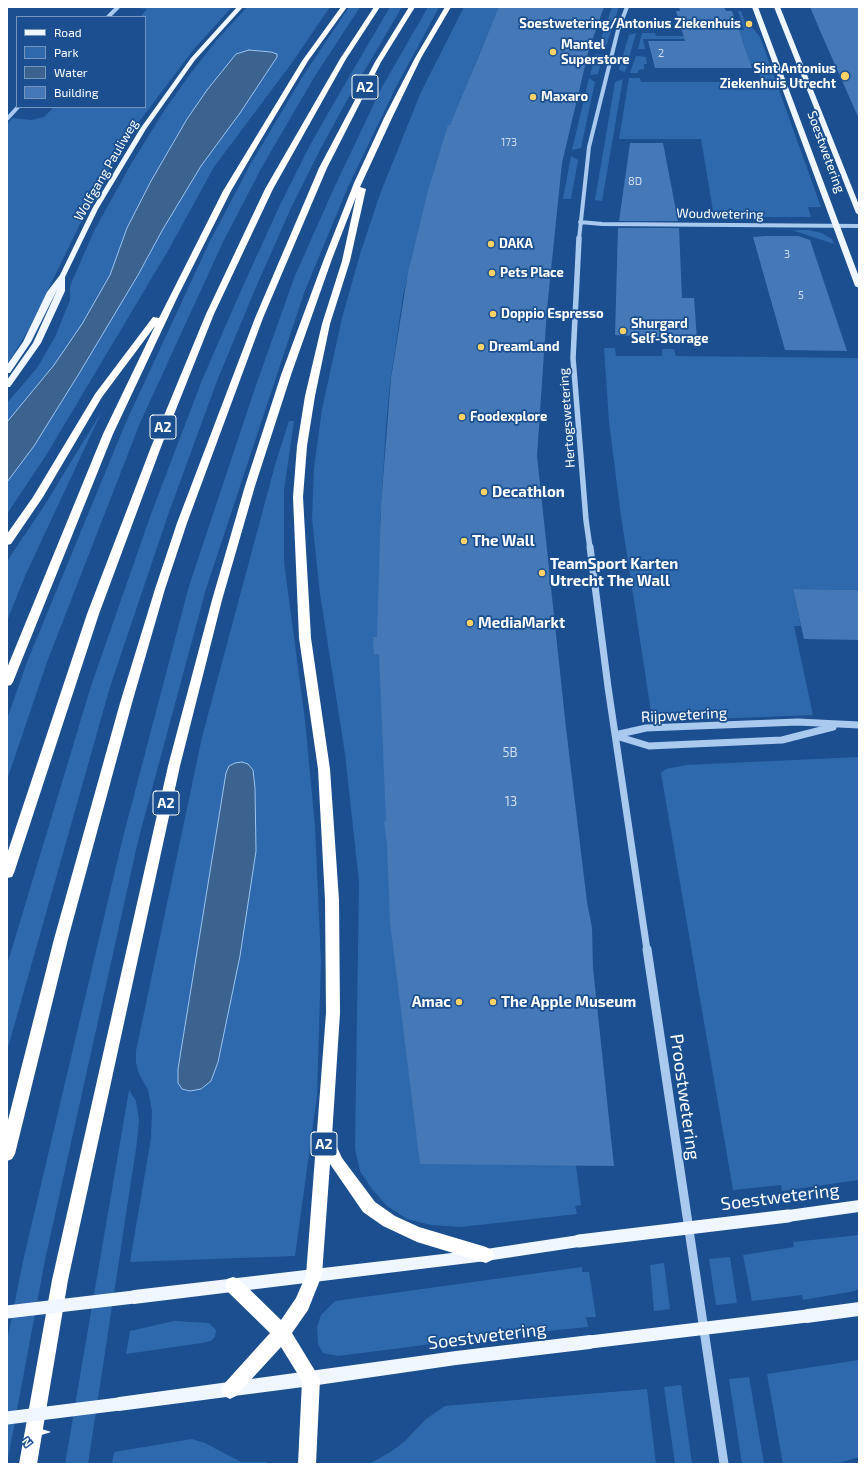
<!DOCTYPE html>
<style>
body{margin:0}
#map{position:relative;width:866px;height:1471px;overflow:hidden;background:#1b4f8f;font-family:"Exo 2",sans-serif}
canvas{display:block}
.frame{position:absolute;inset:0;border:8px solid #fff;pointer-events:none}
.legend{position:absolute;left:16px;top:16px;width:130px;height:92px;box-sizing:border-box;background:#1b4f8f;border:1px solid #7695bc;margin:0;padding:5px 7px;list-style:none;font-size:12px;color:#fff}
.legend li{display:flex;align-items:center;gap:8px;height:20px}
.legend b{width:20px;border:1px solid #7695bc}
.north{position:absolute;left:16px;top:1415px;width:40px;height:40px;-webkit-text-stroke:3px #1b4f8f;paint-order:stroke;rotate:232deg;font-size:11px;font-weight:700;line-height:16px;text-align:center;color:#fff}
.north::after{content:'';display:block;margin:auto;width:14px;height:18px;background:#fff;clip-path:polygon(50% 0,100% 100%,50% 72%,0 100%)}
</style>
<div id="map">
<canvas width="866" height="1471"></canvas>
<div class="frame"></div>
<ul class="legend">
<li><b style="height:5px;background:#f0f6ff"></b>Road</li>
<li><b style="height:11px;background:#2e69ad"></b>Park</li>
<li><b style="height:11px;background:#3c6290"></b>Water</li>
<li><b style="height:11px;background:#4478b7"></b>Building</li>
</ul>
<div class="north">N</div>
</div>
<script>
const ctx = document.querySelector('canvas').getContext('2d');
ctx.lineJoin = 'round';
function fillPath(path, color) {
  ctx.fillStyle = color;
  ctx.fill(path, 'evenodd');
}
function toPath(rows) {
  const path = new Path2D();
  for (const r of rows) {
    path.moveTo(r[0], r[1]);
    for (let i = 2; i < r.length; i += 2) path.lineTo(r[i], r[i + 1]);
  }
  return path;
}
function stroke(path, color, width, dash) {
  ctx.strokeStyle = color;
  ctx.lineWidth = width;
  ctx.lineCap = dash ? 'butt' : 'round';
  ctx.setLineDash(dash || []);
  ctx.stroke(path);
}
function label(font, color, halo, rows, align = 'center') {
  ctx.font = font + ' "Exo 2",sans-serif';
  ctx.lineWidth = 3.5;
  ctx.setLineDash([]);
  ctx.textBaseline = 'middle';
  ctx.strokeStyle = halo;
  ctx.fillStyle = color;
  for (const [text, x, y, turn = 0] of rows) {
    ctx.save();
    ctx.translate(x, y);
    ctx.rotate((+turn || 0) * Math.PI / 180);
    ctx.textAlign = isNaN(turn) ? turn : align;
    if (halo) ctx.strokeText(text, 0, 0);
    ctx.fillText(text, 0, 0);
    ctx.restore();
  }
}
fillPath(toPath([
 [129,7,232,7,194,49,138,123,94,195,29,329,7,365,7,124,13,118,31,120,44,117,54,107,145,107,145,17,140,17,147,9],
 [247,7,330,7,294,60,214,167,169,249,45,457,7,514,7,403,37,368,55,337,70,300,70,286,94,231,131,164,164,111,190,74,216,41],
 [349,7,360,7,315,76,263,165,223,242,140,423,47,662,7,780,7,719,27,662,126,422,210,241,250,165,303,76],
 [390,7,402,7,346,102,321,148,291,208,256,287,217,381,168,515,110,687,7,1051,7,965,91,686,151,514,202,380,243,286,279,207,309,147,335,101],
 [428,7,439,7,395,89,347,189,304,293,206,589,138,841,45,1260,7,1464,7,1341,23,1261,122,841,189,586,254,391,294,278,334,188,382,87],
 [464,7,500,7,479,54,449,130,424,208,412,255,403,296,390,383,386,426,380,524,576,1165,581,1205,575,1206,577,1214,461,1227,431,1225,407,1219,387,1206,372,1189,360,1171,355,1149,359,882,345,754,320,594,312,519,314,468,322,409,342,318,361,251,380,194,421,92],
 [612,7,619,7,606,46,598,48],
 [738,11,741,11,746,25,750,25,760,37,821,207,808,207,811,217,714,217,701,139,619,139,629,78,640,78,641,82,761,82,757,64,750,64,742,39,643,39,645,49,638,49,642,33,655,33,656,36,740,36,738,30,744,30],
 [636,33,625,72,621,71,619,69,629,35],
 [596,54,603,55,598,74,590,75],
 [636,56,646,57,647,64,644,64,644,69,638,70,638,73,630,73],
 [589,78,595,82,581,148,572,150],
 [623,79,602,201,595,200,615,82],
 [571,156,578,160,571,199,563,199],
 [792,230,809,230,822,233,832,239,834,244],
 [604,348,615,348,616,356,662,356,662,349,674,349,676,356,859,358,859,590,793,589,801,626,794,626,813,715,660,721,651,712,620,509,609,422],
 [102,411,25,576,7,621,7,561,44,506],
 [289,421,294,421,284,490,284,562,305,720,315,826,321,963,317,1096,295,1256,130,1262,151,1138,152,1111,148,1090,138,1072,136,1062,136,1051,202,737,275,465],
 [859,757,859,1180,782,1191,781,1185,733,1190,661,773,666,769,686,765],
 [129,1090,136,1101,139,1120,137,1142,88,1464,65,1464],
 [859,1235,859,1289,855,1291,803,1300,802,1295,752,1301,743,1255,794,1247,793,1242],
 [730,1257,737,1303,716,1305,709,1259],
 [664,1263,670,1309,654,1311,650,1265],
 [582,1267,582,1272,589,1272,596,1317,586,1317,588,1327,487,1337,338,1356,323,1353,318,1344,317,1327,321,1315,335,1301],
 [174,1321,209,1323,216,1330,215,1337,211,1341,202,1343,126,1354,130,1331],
 [859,1360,859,1457,835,1464,783,1464,767,1374],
 [749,1377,764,1464,742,1464,729,1379],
 [681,1385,692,1464,675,1464,664,1387],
 [647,1389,656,1464,364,1464,373,1462,392,1451,405,1441,426,1419,445,1406],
 [192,1439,205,1443,241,1462,267,1462,266,1464,112,1464,114,1452]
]), '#2e69ad');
const water = toPath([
 [249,50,271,52,277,54,277,57,240,113,201,166,163,229,138,275,80,372,34,446,7,482,7,422,54,365,82,324,110,275,127,228,151,181,187,119,207,90,236,54,249,50],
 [242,762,248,764,253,770,255,788,256,851,240,956,218,1062,211,1081,201,1089,190,1091,182,1089,178,1083,178,1069,226,773,229,766,235,763,242,762]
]);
fillPath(water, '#3c6290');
stroke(water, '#9cc4f0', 1);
fillPath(toPath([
 [499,7,604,7,589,49,562,163,547,309,537,456,566,728,587,902,592,928,593,968,614,1166,420,1164,390,922,387,845,384,821,386,821,379,654,374,655,373,637,377,637,381,505,391,378,408,272,427,194,448,125,450,125],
 [679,7,724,7,726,11,732,11,752,68,655,68,648,41,685,41,676,11,680,11],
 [810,7,859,7,859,119,821,33],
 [630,143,663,143,678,221,619,221],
 [618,228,679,228,682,298,694,298,697,339,615,335],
 [765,236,798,236,810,240,847,351,785,350,753,237],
 [793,589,859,590,859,640,804,639]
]), '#4478b7');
stroke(toPath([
 [108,17,118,7],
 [7,119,18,107],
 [580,222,602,224,859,226],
 [579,239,589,147,618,30,627,7]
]), '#a9c9ee', 4);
stroke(toPath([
 [579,238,573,358,586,520,590,548]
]), '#a9c9ee', 5.5);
stroke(toPath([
 [590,547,608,687,647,950],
 [615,735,646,728,798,722,859,725],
 [616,736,649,746,782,740,833,727]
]), '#a9c9ee', 7);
stroke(toPath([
 [647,949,724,1464]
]), '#a9c9ee', 9);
fillPath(toPath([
 [237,7,243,7,195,60,146,129,98,209,65,277,65,291,41,343,10,387,7,387,7,380,33,343,58,288,31,342,10,373,7,373,7,365,23,342,47,292,60,275,92,209,140,129,191,58,237,7],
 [752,7,758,7,859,277,859,288,855,286,752,7],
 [774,7,780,7,859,205,859,215,856,213,774,7],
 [859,1200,859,1212,788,1222,783,1220,781,1216,783,1212,788,1210,859,1200],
 [579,1235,584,1237,586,1241,584,1245,579,1247,486,1261,134,1304,129,1302,127,1297,129,1292,134,1290,486,1249,579,1235],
 [859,1302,859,1316,807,1323,802,1321,800,1316,802,1311,807,1309,859,1302],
 [590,1335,595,1337,597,1342,595,1347,590,1349,456,1365,311,1386,119,1411,114,1409,112,1404,114,1399,119,1397,456,1351,590,1335]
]), '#f0f6ff');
fillPath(toPath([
 [341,7,347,7,308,61,259,143,231,191,178,296,113,434,13,682,11,685,7,686,7,668,103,434,155,326,102,397,43,497,11,544,7,545,7,534,33,497,95,394,153,317,159,318,223,191,302,61,341,7],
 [374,7,380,7,346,59,273,189,214,314,161,447,99,614,14,873,12,877,7,878,7,854,87,614,151,447,206,314,265,189,340,59,374,7],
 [409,7,415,7,381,62,327,168,263,318,187,523,165,589,132,703,68,939,15,1154,12,1159,7,1161,7,1124,54,939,120,703,155,589,177,523,255,318,319,168,375,62,409,7],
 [445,7,451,7,421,58,392,118,360,187,366,189,350,261,330,324,315,396,307,446,303,497,311,638,330,769,339,900,340,1013,332,1136,342,1158,375,1202,395,1216,419,1227,486,1247,492,1250,494,1255,492,1260,486,1263,417,1242,383,1226,363,1212,330,1164,322,1275,308,1310,292,1333,320,1379,316,1464,298,1464,302,1381,281,1347,236,1396,230,1399,224,1396,221,1390,224,1384,270,1333,227,1291,225,1285,227,1279,233,1277,239,1279,281,1320,296,1298,306,1275,326,1013,325,900,318,769,299,638,293,497,297,446,305,396,322,324,342,261,356,197,332,259,291,375,255,486,222,600,180,766,68,1280,37,1464,19,1464,52,1280,168,766,212,600,245,486,281,375,324,259,354,183,384,118,415,58,445,7]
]), '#fff');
stroke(toPath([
 [579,1241,788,1216],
 [7,1312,134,1297],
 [590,1342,807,1316],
 [7,1418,119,1404]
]), '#f0f6ff', 13);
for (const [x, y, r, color] of [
 [749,24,4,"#ffd166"],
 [553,52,4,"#ffd166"],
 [845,76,5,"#ffd166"],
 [533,97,4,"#ffd166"],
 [491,244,4,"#ffd166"],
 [492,273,4,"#ffd166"],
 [493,314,4,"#ffd166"],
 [623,331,4,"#ffd166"],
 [481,347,4,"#ffd166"],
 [462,417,4,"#ffd166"],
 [484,492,4,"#ffd166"],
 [464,541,4,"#ffd166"],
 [542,573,4,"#ffd166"],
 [470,623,4,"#ffd166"],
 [459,1002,4,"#ffd166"],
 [493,1002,4,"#ffd166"]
]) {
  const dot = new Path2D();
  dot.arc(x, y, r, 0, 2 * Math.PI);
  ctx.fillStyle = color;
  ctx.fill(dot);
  stroke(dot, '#1b4f8f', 1.5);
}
label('11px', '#d0dded', null, [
 ["2",661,53],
 ["173",509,142],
 ["8D",635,181],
 ["3",787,254],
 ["5",801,295]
]);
label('bold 13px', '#fff', '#1b4f8f', [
 ["Soestwetering/Antonius Ziekenhuis",741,24,"right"],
 ["Mantel",561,45],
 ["Superstore",561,60],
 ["Sint Antonius",836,69,"right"],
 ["Ziekenhuis Utrecht",836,84,"right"],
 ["Maxaro",541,97],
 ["DAKA",499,244],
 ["Pets Place",500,273],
 ["Doppio Espresso",501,314],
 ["Shurgard",631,324],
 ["Self-Storage",631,339],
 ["DreamLand",489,347],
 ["Foodexplore",470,417]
], 'left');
label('13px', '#fff', '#1b4f8f', [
 ["Soestwetering",826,152,70],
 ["Wolfgang Pauliweg",106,170,-60],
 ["Woudwetering",720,214,1],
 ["Hertogswetering",567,418,-94]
]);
label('13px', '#d0dded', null, [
 ["5B",510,753],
 ["13",511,802]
]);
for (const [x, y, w] of [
 [365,87,26],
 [163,427,26],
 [166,803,26],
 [324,1144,26]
]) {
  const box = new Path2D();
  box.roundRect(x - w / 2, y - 12, w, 24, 3);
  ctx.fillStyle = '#1b4f8f';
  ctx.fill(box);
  stroke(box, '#fff', 1);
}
label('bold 14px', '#fff', null, [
 ["A2",365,87],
 ["A2",163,427],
 ["A2",166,803],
 ["A2",324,1144]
]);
label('bold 15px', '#fff', '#1b4f8f', [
 ["Decathlon",492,492],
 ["The Wall",472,541],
 ["TeamSport Karten",550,564],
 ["Utrecht The Wall",550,581],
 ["MediaMarkt",478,623],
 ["Amac",451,1002,"right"],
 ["The Apple Museum",501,1002]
], 'left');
label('15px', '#fff', '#1b4f8f', [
 ["Rijpwetering",684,715,-3]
]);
label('18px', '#fff', '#1b4f8f', [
 ["Proostwetering",685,1097,82],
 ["Soestwetering",780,1197,-7],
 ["Soestwetering",487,1336,-7]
]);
</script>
